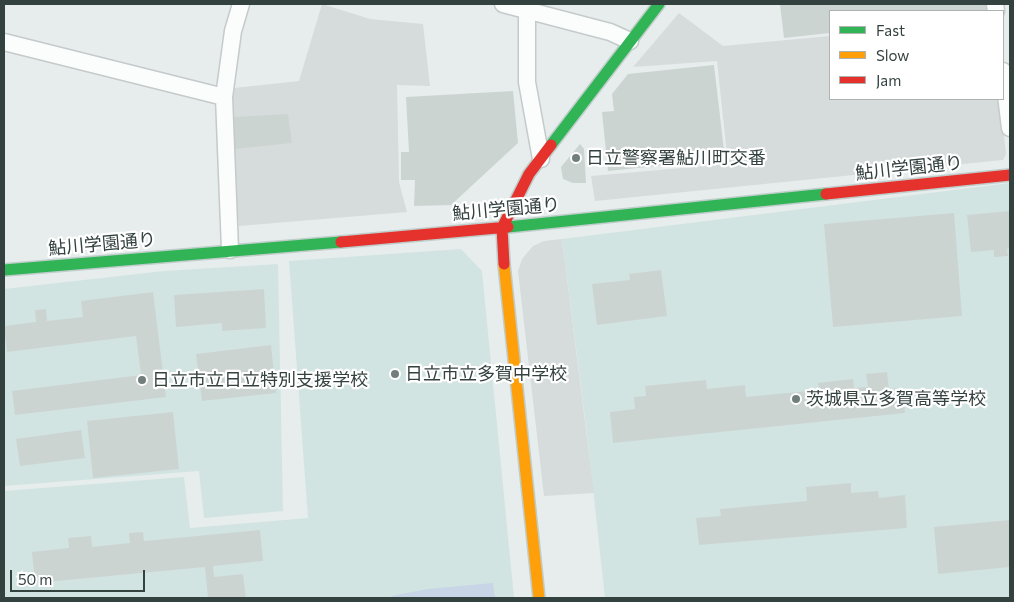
<!DOCTYPE html>
<meta charset="utf-8">
<style>
body{margin:0}
#map{position:relative;width:1014px;height:602px;overflow:hidden;background:#e6edec;font-family:Commissioner,sans-serif}
canvas{display:block}
.frame{position:absolute;inset:0;border:5px solid #34423f;pointer-events:none}
.legend{position:absolute;left:829px;top:10px;width:175px;height:90px;box-sizing:border-box;background:#fff;border:1px solid #aeb3b2;margin:0;padding:6px 9px;list-style:none;font-size:15px;color:#34423f}
.legend li{display:flex;align-items:center;gap:10px;height:25px}
.legend b{width:25px;border:1px solid #aeb3b2}
.scale{position:absolute;left:10px;top:570px;width:135px;height:22px;box-sizing:border-box;border:2px solid #34423f;border-top:0;padding-left:6px;font-size:15px;line-height:18px;white-space:nowrap;color:#34423f;-webkit-text-stroke:4px #fff;paint-order:stroke}
</style>
<div id="map">
<canvas width="1014" height="602"></canvas>
<div class="frame"></div>
<ul class="legend">
<li><b style="height:6px;background:#30b455"></b>Fast</li>
<li><b style="height:6px;background:#ff9f0a"></b>Slow</li>
<li><b style="height:6px;background:#e5322d"></b>Jam</li>
</ul>
<div class="scale">50 m</div>
</div>
<script>
const ctx = document.querySelector('canvas').getContext('2d');
ctx.lineJoin = 'round';
function fillPath(path, color) {
  ctx.fillStyle = color;
  ctx.fill(path, 'evenodd');
}
function toPath(rows) {
  const path = new Path2D();
  for (const r of rows) {
    path.moveTo(r[0], r[1]);
    for (let i = 2; i < r.length; i += 2) path.lineTo(r[i], r[i + 1]);
  }
  return path;
}
function stroke(path, color, width, dash) {
  ctx.strokeStyle = color;
  ctx.lineWidth = width;
  ctx.lineCap = dash ? 'butt' : 'round';
  ctx.setLineDash(dash || []);
  ctx.stroke(path);
}
function label(font, color, halo, rows, align = 'center') {
  ctx.font = font + ' Commissioner,"Noto Sans JP",sans-serif';
  ctx.lineWidth = 4.5;
  ctx.setLineDash([]);
  ctx.textBaseline = 'middle';
  ctx.strokeStyle = halo;
  ctx.fillStyle = color;
  for (const [text, x, y, turn = 0] of rows) {
    ctx.save();
    ctx.translate(x, y);
    ctx.rotate((+turn || 0) * Math.PI / 180);
    ctx.textAlign = isNaN(turn) ? turn : align;
    if (halo) ctx.strokeText(text, 0, 0);
    ctx.fillText(text, 0, 0);
    ctx.restore();
  }
}
fillPath(toPath([
 [1010,183,1010,598,605,598,587,434,562,239],
 [461,249,482,271,514,598,4,598,4,491,184,477,190,528,308,518,289,261],
 [278,264,283,511,204,518,199,471,4,486,4,289,164,271]
]), '#d2e4e2');
fillPath(toPath([
 [493,583,495,598,387,598,396,595,428,589]
]), '#c7d5e6');
fillPath(toPath([
 [322,4,370,19,423,24,430,86,397,85,399,182,407,212,239,226,235,193,231,118,234,88,299,81],
 [679,13,723,46,830,36,830,99,1000,99,1006,154,1003,160,595,201,591,176,728,164,717,61,633,67],
 [562,239,594,493,544,496,518,271,522,259,533,246,544,241]
]), '#d6dcdb');
fillPath(toPath([
 [780,4,989,4,989,11,830,11,830,33,784,38],
 [714,65,725,159,608,171,602,112,614,111,612,94,628,74],
 [513,91,518,143,451,205,414,206,415,180,401,180,401,152,409,152,406,97],
 [288,114,292,143,234,149,233,117],
 [580,144,584,149,586,183,573,183,563,179,561,167],
 [1010,211,1010,248,1007,249,1008,256,994,257,994,250,971,252,967,215],
 [954,213,962,316,833,327,824,224],
 [661,270,667,316,597,325,592,284,630,280,629,274],
 [264,289,266,328,222,331,222,323,176,327,174,295],
 [153,292,166,397,15,415,12,391,141,375,136,336,7,352,4,326,36,322,35,310,46,309,47,321,83,317,81,301],
 [271,345,276,393,202,401,196,354],
 [887,372,889,389,902,388,905,413,613,443,610,412,635,409,634,397,646,396,645,386,706,380,707,389,745,385,746,397,819,390,818,383,853,379,854,388,868,387,866,374],
 [173,412,179,469,93,478,87,421],
 [81,430,85,458,20,466,16,439],
 [851,483,851,493,878,491,879,498,905,495,907,528,699,545,696,518,721,516,720,509,807,501,806,487],
 [1010,520,1010,567,938,574,934,527],
 [260,530,263,561,213,566,214,577,243,574,246,598,208,598,205,567,35,583,32,552,69,548,68,538,91,536,92,547,130,543,129,533,143,532,144,541]
]), '#ccd4d2');
const street = toPath([
 [503,4,610,32,630,41],
 [995,4,996,11],
 [527,10,527,82,541,159],
 [4,42,224,97],
 [1003,71,1010,128],
 [230,250,224,97,233,31,241,4]
]);
const fast = toPath([
 [551,145,659,4],
 [508,227,826,194],
 [4,270,341,242]
]);
const slow = toPath([
 [504,264,539,598]
]);
const jam = toPath([
 [826,194,1010,175],
 [341,242,508,227],
 [504,264,502,228,529,174,551,145]
]);
stroke(street, '#c4cbca', 19);
stroke(fast, '#bfcdcb', 14);
stroke(slow, '#bfcdcb', 14);
stroke(jam, '#bfcdcb', 14);
stroke(street, '#fbfcfc', 16);
stroke(fast, '#30b455', 11);
stroke(slow, '#ff9f0a', 11);
stroke(jam, '#e5322d', 11);
for (const [x, y, r, color] of [
 [576,158,5,"#727e7c"],
 [395,374,5,"#727e7c"],
 [142,380,5,"#727e7c"],
 [796,399,5,"#727e7c"]
]) {
  const dot = new Path2D();
  dot.arc(x, y, r, 0, 2 * Math.PI);
  ctx.fillStyle = color;
  ctx.fill(dot);
  stroke(dot, '#fff', 2);
}
label('18px', '#34423f', '#fff', [
 ["日立警察署鮎川町交番",586,158],
 ["日立市立多賀中学校",405,374],
 ["日立市立日立特別支援学校",152,380],
 ["茨城県立多賀高等学校",806,399]
], 'left');
label('18px', '#34423f', '#fff', [
 ["鮎川学園通り",909,168,-6],
 ["鮎川学園通り",506,209,-5],
 ["鮎川学園通り",102,244,-5]
]);
</script>
